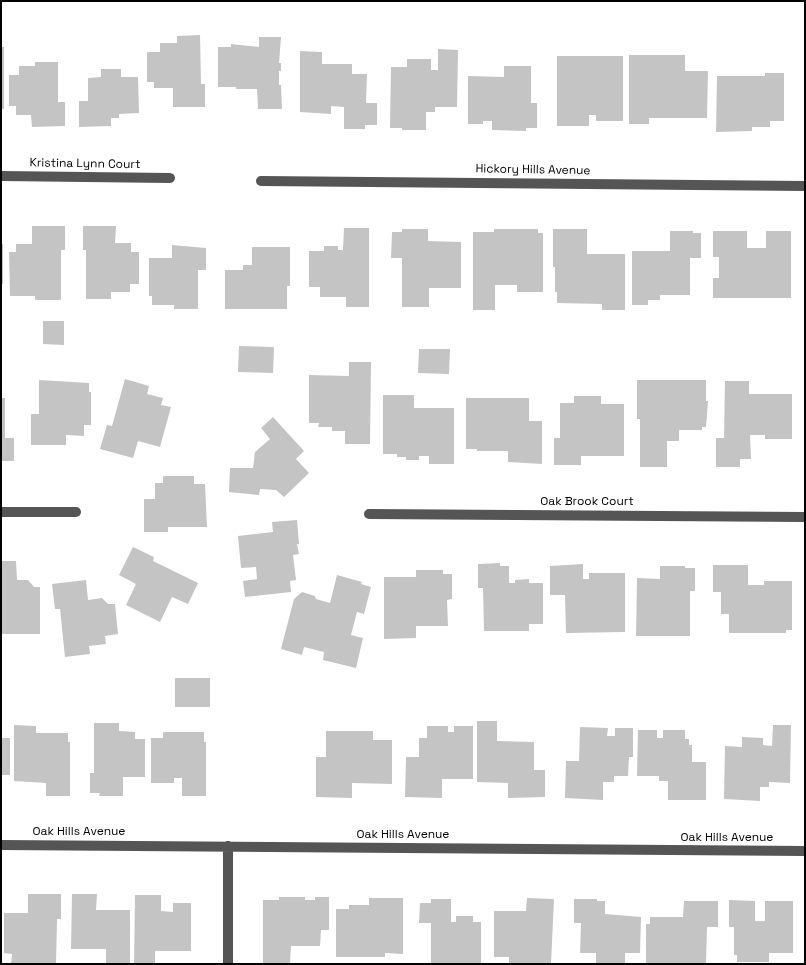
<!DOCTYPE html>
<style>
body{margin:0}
#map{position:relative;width:806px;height:965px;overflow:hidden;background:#fff;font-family:"Space Grotesk",sans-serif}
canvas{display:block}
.frame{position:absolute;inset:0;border:2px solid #000;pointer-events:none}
</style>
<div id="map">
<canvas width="806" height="965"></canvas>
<div class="frame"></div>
</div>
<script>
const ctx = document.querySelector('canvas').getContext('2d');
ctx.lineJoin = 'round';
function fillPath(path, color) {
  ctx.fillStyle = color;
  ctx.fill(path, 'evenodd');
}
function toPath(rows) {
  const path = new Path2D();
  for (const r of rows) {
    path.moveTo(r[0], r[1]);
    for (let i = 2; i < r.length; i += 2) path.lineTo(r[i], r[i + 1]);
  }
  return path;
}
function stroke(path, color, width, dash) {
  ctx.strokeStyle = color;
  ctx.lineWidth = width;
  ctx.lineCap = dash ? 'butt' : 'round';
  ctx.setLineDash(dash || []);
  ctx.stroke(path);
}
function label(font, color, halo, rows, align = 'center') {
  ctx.font = font + ' "Space Grotesk",sans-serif';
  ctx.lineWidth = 3.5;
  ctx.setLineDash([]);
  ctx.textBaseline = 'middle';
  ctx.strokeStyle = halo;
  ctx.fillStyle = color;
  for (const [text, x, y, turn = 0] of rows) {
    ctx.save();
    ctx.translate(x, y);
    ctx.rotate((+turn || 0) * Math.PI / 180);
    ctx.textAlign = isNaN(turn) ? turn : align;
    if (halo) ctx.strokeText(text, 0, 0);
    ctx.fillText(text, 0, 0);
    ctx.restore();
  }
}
fillPath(toPath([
 [200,35,201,84,205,84,205,107,173,107,173,88,154,88,154,82,147,82,147,52,160,52,160,43,177,43,177,36],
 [259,37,281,37,279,63,281,63,281,71,279,71,279,85,281,85,282,109,258,109,257,89,236,89,236,87,218,87,218,47,231,47,231,44,259,47],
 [1,47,4,47,4,109,1,109],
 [438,49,458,50,457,107,435,107,435,112,426,112,426,130,402,130,402,128,390,128,391,67,407,67,407,59,431,59,431,70,438,70],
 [300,51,322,52,322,64,352,64,352,74,367,74,366,103,377,103,377,125,365,125,365,129,344,129,344,107,331,106,331,114,300,112],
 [629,55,685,55,685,71,708,71,707,118,649,118,649,124,629,124],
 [557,56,623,56,623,121,596,121,596,115,589,115,589,126,557,126],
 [35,62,58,62,58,102,65,102,65,126,32,127,31,115,16,115,16,106,9,106,9,75,19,75,19,66,35,66],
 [504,66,531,66,531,103,537,103,537,128,526,128,526,131,492,130,492,121,483,121,483,124,468,124,468,76,504,77],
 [101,69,121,69,121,77,138,77,139,113,119,114,119,118,111,118,111,126,79,127,79,101,88,101,88,78,101,77],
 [765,73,784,73,784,121,770,121,770,127,752,127,752,131,716,132,717,76,765,76],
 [32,226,65,226,65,250,61,250,61,300,35,300,35,296,10,296,9,252,16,252,16,244,32,244],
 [83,226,116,226,115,243,131,243,131,252,139,252,139,284,130,284,130,292,111,292,111,299,86,299,86,250,83,250],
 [344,228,369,228,369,307,346,307,346,297,320,297,320,287,309,287,309,251,324,251,324,246,338,246,338,250,343,250],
 [402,229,428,229,428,241,461,242,461,288,429,288,429,307,402,307,402,258,391,258,392,232,402,232],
 [494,229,538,229,538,233,543,233,543,292,517,292,517,285,495,285,495,310,473,310,473,232,494,232],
 [553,229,587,229,587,254,625,254,625,310,602,310,602,304,557,303,557,292,555,292,555,267,553,267],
 [670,231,693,231,693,233,701,233,701,258,690,258,690,295,660,295,660,300,648,300,648,305,632,305,632,251,670,251],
 [713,231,747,231,747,248,766,248,766,231,791,231,791,298,713,298,713,278,719,278,719,257,713,257],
 [1,244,3,244,3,284,1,284],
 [172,245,206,248,206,270,198,270,198,309,174,309,174,305,152,305,152,296,149,296,149,258,172,258],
 [252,247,290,247,290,286,287,286,287,309,225,309,225,270,243,270,243,265,252,265],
 [43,321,64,321,64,345,43,344],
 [239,346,274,347,273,373,238,372],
 [419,349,450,349,449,374,418,373],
 [349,362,371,362,370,444,345,444,345,431,332,431,332,427,318,427,319,423,309,423,309,375,349,376],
 [125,379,149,386,147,394,163,398,161,405,171,407,160,447,138,441,133,458,100,449,107,425,112,426],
 [39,380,89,383,89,392,91,392,91,425,84,425,84,436,66,435,66,445,31,445,31,414,39,414],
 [637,380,706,380,706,401,708,401,706,427,702,427,702,430,679,430,679,441,667,441,667,467,640,467,640,419,637,419],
 [725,381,749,381,749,394,792,394,792,439,765,439,765,435,750,435,751,459,740,459,740,467,716,467,716,438,724,438],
 [383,395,414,395,414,408,454,408,454,464,429,464,429,456,419,456,419,460,406,460,406,457,397,457,397,454,383,454],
 [574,396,601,396,601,404,624,404,624,456,581,456,581,465,554,465,554,438,560,438,560,403,574,403],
 [1,398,5,398,5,438,14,438,14,461,1,461],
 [466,398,529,398,529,421,542,421,542,464,508,462,508,451,477,451,477,449,466,449],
 [273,417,304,451,296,459,309,473,284,497,276,490,260,489,259,495,229,492,230,468,253,468,255,452,270,439,261,428],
 [163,476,194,476,194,484,205,484,207,527,168,527,168,532,144,532,144,499,155,499,155,483,163,483],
 [297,520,299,544,297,544,299,554,293,555,296,580,290,581,291,592,245,597,243,581,257,579,256,567,241,568,238,536,273,532,272,522],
 [133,547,154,557,153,561,198,583,188,604,172,597,160,622,126,605,136,584,119,575],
 [1,561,16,561,17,580,28,580,34,587,40,587,40,634,1,634],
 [500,563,500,566,509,566,509,583,515,583,515,580,529,579,529,583,543,583,543,624,529,624,529,631,484,631,483,588,478,588,478,564],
 [583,564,583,579,589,579,589,573,625,573,625,632,566,633,565,595,550,595,550,566],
 [713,565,748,565,748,585,764,585,764,581,792,581,792,630,786,630,786,633,729,633,729,614,721,614,721,592,713,592],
 [660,566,685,566,685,568,695,568,695,591,690,591,690,636,636,636,637,578,660,579],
 [416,570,443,570,443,574,452,574,452,599,447,600,448,626,416,626,416,638,384,639,384,577,416,577],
 [337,575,362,582,361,584,371,587,364,614,357,612,351,635,363,638,356,668,323,660,324,652,304,647,302,655,281,649,294,599,302,592,315,596,316,599,330,603],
 [86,580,88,600,102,598,108,604,115,604,118,634,105,636,106,644,89,646,90,654,65,657,60,609,55,609,52,584],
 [175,678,210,678,210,707,175,707],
 [477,721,497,721,497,741,534,742,534,770,545,770,545,797,508,798,508,783,477,782],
 [94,723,119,723,119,731,135,732,135,739,145,739,145,777,123,777,123,796,99,796,100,793,90,793,90,773,94,773],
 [14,725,36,726,36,733,68,733,68,742,70,742,70,796,46,796,46,783,14,781],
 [773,725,791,725,790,783,769,782,769,787,760,787,760,801,724,799,725,746,742,747,742,737,763,738,763,745,772,746],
 [427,726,448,726,448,732,454,732,454,726,473,726,473,779,442,779,442,798,405,797,406,757,419,757,419,738,427,738],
 [580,727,608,728,607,736,615,736,615,728,633,728,633,757,629,757,628,776,614,776,614,782,603,782,603,800,565,798,566,761,579,761],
 [638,730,657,730,657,738,663,738,663,730,685,730,685,739,689,739,689,745,692,745,692,762,706,762,706,800,668,800,668,781,659,781,659,776,637,776],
 [326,731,373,731,373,740,392,740,392,784,352,783,352,798,316,797,316,757,326,757],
 [163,732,204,732,204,742,206,742,206,796,182,796,182,778,174,778,174,783,151,783,151,738,163,738],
 [1,738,10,738,10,775,1,775],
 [28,894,61,894,61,919,57,919,56,964,11,964,12,954,4,953,4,913,28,913],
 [72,894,97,894,96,910,130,910,130,964,106,964,106,949,71,949],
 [135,895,161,895,161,911,173,912,173,903,191,903,191,951,155,951,155,964,134,964],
 [279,897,305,897,305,900,315,900,315,897,329,897,329,930,321,930,320,946,291,946,290,964,263,964,263,900,279,900],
 [369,898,403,898,403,954,385,953,385,957,336,957,336,909,349,909,349,905,369,905],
 [527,898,554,899,551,964,509,964,509,957,494,957,494,911,526,911],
 [431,899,451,899,451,922,456,922,456,916,473,916,473,922,481,922,481,964,431,964,431,923,419,923,420,903,431,903],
 [574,899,597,899,597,901,605,901,605,914,641,917,640,953,625,953,625,964,596,964,596,953,580,953,581,923,574,923],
 [729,900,755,901,755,921,765,921,765,901,793,901,793,953,769,953,769,962,737,962,737,955,734,955,734,927,729,927],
 [684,901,718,901,718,927,707,927,706,964,646,963,646,924,650,924,650,917,683,917]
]), '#c4c4c4');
stroke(toPath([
 [1,176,170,178],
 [261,181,805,186],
 [1,512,76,512],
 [369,514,805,517],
 [1,845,805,851],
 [228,846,228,964]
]), '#555', 10);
label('12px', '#000', '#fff', [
 ["Kristina Lynn Court",85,164,1],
 ["Hickory Hills Avenue",533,170,1],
 ["Oak Brook Court",587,502],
 ["Oak Hills Avenue",79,832],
 ["Oak Hills Avenue",403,835],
 ["Oak Hills Avenue",727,838]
]);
</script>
